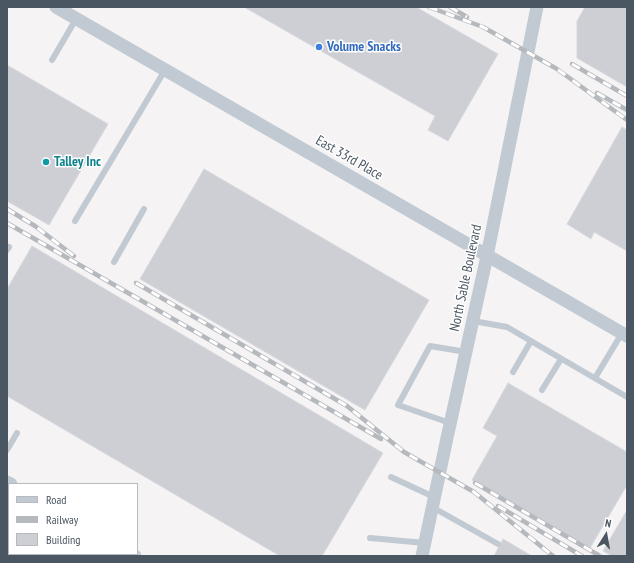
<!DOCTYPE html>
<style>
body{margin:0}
#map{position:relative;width:634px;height:563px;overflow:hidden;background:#f5f3f3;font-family:"PT Sans Narrow",sans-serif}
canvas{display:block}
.frame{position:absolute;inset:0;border:8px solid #4a5661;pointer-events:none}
.legend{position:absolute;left:8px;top:483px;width:130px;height:72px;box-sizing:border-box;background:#fff;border:1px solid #b7bbc0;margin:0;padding:5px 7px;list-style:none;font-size:12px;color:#4a5661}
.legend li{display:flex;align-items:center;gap:8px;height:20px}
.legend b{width:20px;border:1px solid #b7bbc0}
.north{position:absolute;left:586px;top:515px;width:40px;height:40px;-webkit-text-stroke:3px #fff;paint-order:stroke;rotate:11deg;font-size:11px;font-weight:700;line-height:16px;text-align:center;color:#4a5661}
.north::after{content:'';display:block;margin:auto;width:14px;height:18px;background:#4a5661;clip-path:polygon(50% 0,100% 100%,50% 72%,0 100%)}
</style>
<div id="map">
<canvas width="634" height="563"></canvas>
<div class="frame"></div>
<ul class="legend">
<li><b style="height:5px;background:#c1cad2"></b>Road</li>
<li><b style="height:5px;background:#b5b8bd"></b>Railway</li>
<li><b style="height:11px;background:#cdcfd5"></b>Building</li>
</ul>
<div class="north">N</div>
</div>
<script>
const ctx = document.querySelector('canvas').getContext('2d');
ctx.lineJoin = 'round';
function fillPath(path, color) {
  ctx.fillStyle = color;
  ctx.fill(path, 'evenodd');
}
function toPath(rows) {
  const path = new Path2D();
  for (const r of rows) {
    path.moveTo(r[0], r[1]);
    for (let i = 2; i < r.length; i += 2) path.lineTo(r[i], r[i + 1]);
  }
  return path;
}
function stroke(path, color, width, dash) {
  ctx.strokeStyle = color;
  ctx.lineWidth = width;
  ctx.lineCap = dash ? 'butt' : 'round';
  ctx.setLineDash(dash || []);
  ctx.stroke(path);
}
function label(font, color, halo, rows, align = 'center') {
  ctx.font = font + ' "PT Sans Narrow",sans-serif';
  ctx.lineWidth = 3;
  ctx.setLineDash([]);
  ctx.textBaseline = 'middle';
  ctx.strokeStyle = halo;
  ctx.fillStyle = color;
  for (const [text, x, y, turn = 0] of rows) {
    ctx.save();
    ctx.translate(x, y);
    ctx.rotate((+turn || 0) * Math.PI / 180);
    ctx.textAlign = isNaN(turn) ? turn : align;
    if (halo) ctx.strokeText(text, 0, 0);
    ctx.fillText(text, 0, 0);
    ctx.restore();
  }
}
const building = toPath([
 [244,7,416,7,498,54,448,141,428,130,435,116,244,7],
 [585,7,627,7,627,87,577,58,577,21,585,7],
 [7,65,108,124,49,225,7,201,7,65],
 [622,127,627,130,627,251,594,232,591,239,567,224,622,127],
 [204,169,429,300,365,410,140,279,204,169],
 [32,246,383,453,322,556,280,556,7,396,7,289,32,246],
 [508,383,627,452,627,485,590,548,472,480,497,436,483,428,508,383],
 [627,510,627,556,612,556,603,551,627,510],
 [503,539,532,556,494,556,503,539]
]);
fillPath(building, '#cdcfd5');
stroke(building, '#d7d9de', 1);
stroke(toPath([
 [52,60,76,19],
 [75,221,165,70],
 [7,250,9,247],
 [114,262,144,209],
 [473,321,507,327,627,397],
 [513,372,531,341],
 [595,378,622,333],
 [542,390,561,359],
 [450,423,398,405,430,346,466,352],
 [7,450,17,433],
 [391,477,434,497],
 [432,507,498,544],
 [370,538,425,543],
 [7,541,9,542],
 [30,554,34,556]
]), '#c1cad2', 6);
stroke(toPath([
 [56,7,627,336],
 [7,482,11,484],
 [132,554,135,556],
 [422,556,447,438,487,256,537,7]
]), '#c1cad2', 13);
const rail = toPath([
 [429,7,483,27,557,69,627,120],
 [450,7,467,17],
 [572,64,627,96],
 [597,93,627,110],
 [7,209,35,226,74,256],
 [7,223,381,439],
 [136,283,347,406,404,452,474,492,553,556],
 [475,483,600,556],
 [498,506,582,556]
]);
stroke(rail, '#b5b8bd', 4.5);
stroke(rail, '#fff', 3, [9]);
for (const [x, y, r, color] of [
 [319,47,4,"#3f7fe0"],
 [46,162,4,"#0f9aa8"]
]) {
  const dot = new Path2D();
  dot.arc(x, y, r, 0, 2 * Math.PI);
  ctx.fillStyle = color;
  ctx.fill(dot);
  stroke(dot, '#fff', 1.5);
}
label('bold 14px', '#366cbe', '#fff', [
 ["Volume Snacks",327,47]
], 'left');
label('14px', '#4a5661', '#fff', [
 ["East 33rd Place",349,158,30],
 ["North Sable Boulevard",466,278,-78]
]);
label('bold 14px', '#0d838f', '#fff', [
 ["Talley Inc",54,162]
], 'left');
</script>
